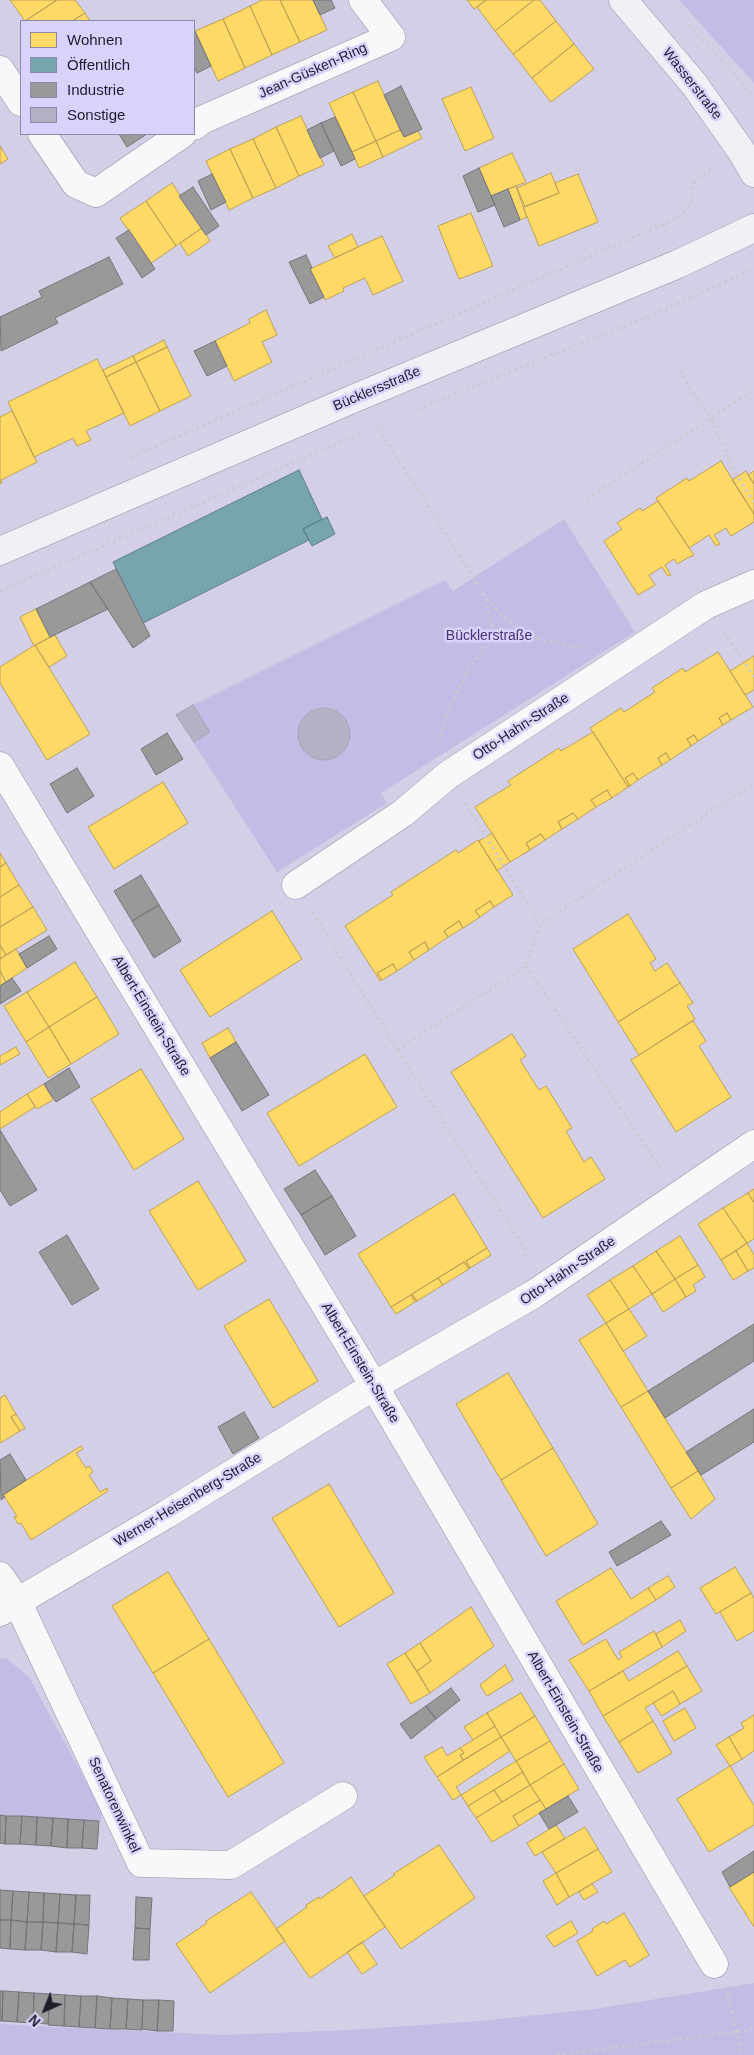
<!DOCTYPE html>
<meta charset="utf-8">
<style>
body{margin:0}
#map{position:relative;width:754px;height:2055px;overflow:hidden;background:#d3cfe6;font-family:Arial,sans-serif}
canvas{display:block}
.legend{position:absolute;left:20px;top:20px;width:175px;height:115px;box-sizing:border-box;background:#d9d2fd;border:1px solid #8f89a9;margin:0;padding:6px 9px;list-style:none;font-size:15px;color:#1f1c2c}
.legend li{display:flex;align-items:center;gap:10px;height:25px}
.legend b{width:25px;border:1px solid #8f89a9}
.north{position:absolute;left:20px;top:1985px;width:50px;height:50px;-webkit-text-stroke:4px #d9d2fd;paint-order:stroke;rotate:224deg;font-size:14px;font-weight:700;line-height:20px;text-align:center;color:#1f1c2c}
.north::after{content:'';display:block;margin:auto;width:18px;height:22px;background:#1f1c2c;clip-path:polygon(50% 0,100% 100%,50% 72%,0 100%)}
</style>
<div id="map">
<canvas width="754" height="2055"></canvas>
<ul class="legend">
<li><b style="height:14px;background:#ffd966"></b>Wohnen</li>
<li><b style="height:14px;background:#76a5af"></b>Öffentlich</li>
<li><b style="height:14px;background:#999"></b>Industrie</li>
<li><b style="height:14px;background:#b5b1c4"></b>Sonstige</li>
</ul>
<div class="north">N</div>
</div>
<script>
const ctx = document.querySelector('canvas').getContext('2d');
ctx.lineJoin = 'round';
function fillPath(path, color) {
  ctx.fillStyle = color;
  ctx.fill(path, 'evenodd');
}
function toPath(rows) {
  const path = new Path2D();
  for (const r of rows) {
    if (r.length === 3) {
      path.moveTo(r[0] + r[2], r[1]);
      path.arc(r[0], r[1], r[2], 0, 2 * Math.PI);
      continue;
    }
    path.moveTo(r[0], r[1]);
    for (let i = 2; i < r.length; i += 2) path.lineTo(r[i], r[i + 1]);
  }
  return path;
}
function stroke(path, color, width, dash) {
  ctx.strokeStyle = color;
  ctx.lineWidth = width;
  ctx.lineCap = dash ? 'butt' : 'round';
  ctx.setLineDash(dash || []);
  ctx.stroke(path);
}
function label(font, color, halo, rows, align = 'center') {
  ctx.font = font + ' Arial,sans-serif';
  ctx.lineWidth = 5;
  ctx.setLineDash([]);
  ctx.textBaseline = 'middle';
  ctx.strokeStyle = halo;
  ctx.fillStyle = color;
  for (const [text, x, y, turn = 0] of rows) {
    ctx.save();
    ctx.translate(x, y);
    ctx.rotate((+turn || 0) * Math.PI / 180);
    ctx.textAlign = isNaN(turn) ? turn : align;
    if (halo) ctx.strokeText(text, 0, 0);
    ctx.fillText(text, 0, 0);
    ctx.restore();
  }
}
fillPath(toPath([
 [679,0,754,0,754,83],
 [564,519,635,632,381,793,387,803,277,872,175,714,445,580,453,591],
 [6,1658,29,1677,102,1811,101,1821,0,1815,0,1659],
 [754,1983,754,2055,0,2055,0,2024,223,2035,350,2030,480,2021,595,2009]
]), '#c4bce4');
const homes = toPath([
 [10,0,57,0,25,21,10,0],
 [57,0,75,0,85,13,72,21,25,21,57,0],
 [262,0,280,0,300,42,272,55,250,6,262,0],
 [280,0,313,0,327,30,300,42,280,0],
 [467,0,486,0,474,9,467,0],
 [486,0,534,0,495,31,477,7,486,0],
 [534,0,540,0,556,21,513,54,495,31,534,0],
 [250,6,272,55,245,68,223,19,250,6],
 [85,13,90,21,72,21,85,13],
 [223,19,245,68,218,81,195,31,223,19],
 [556,21,574,44,532,78,513,54,556,21],
 [574,44,594,69,551,102,532,78,574,44],
 [378,81,400,130,376,141,353,92,378,81],
 [471,87,494,138,465,151,442,99,471,87],
 [353,92,376,141,352,152,329,103,353,92],
 [301,116,324,165,299,176,276,127,301,116],
 [276,127,299,176,276,188,253,139,276,127],
 [400,130,404,137,418,131,422,138,383,157,376,141,400,130],
 [253,139,276,188,253,198,230,149,253,139],
 [376,141,383,157,359,168,352,152,376,141],
 [0,146,8,159,0,164,0,146],
 [230,149,253,198,229,210,206,161,230,149],
 [512,153,526,182,491,196,479,168,512,153],
 [551,173,559,193,525,207,517,188,551,173],
 [578,174,598,222,539,246,523,207,559,193,555,183,578,174],
 [172,183,202,228,176,246,146,201,172,183],
 [516,186,527,217,520,220,508,189,516,186],
 [146,201,176,246,151,263,120,218,146,201],
 [471,213,493,266,459,279,438,226,471,213],
 [202,228,210,241,188,256,180,243,202,228],
 [352,234,358,247,335,258,328,246,352,234],
 [382,236,403,281,373,295,365,278,343,288,344,291,325,300,310,269,382,236],
 [266,310,277,335,262,342,272,362,234,381,215,341,250,323,249,319,266,310],
 [164,340,167,347,136,362,133,356,164,340],
 [167,347,191,396,160,411,136,362,167,347],
 [133,356,136,362,106,377,103,370,133,356],
 [97,359,124,413,86,431,91,440,77,446,73,438,34,457,8,402,97,359],
 [136,362,160,411,130,426,106,377,136,362],
 [12,411,37,462,1,480,2,483,0,484,0,417,12,411],
 [721,461,754,514,754,522,731,536,726,528,714,535,720,544,716,546,709,535,689,548,656,498,687,478,689,481,721,461],
 [746,471,754,484,754,514,732,480,746,471],
 [754,471,754,484,748,475,754,471],
 [658,501,694,555,691,557,691,556,677,564,674,559,665,565,671,575,668,576,662,567,649,575,655,585,638,595,604,541,622,529,617,523,640,508,642,511,658,501],
 [36,609,50,637,34,646,20,617,36,609],
 [55,635,67,656,49,667,35,645,55,635],
 [35,645,90,734,47,760,0,683,0,667,35,645],
 [718,652,753,707,731,720,727,713,719,718,723,725,698,741,694,735,687,739,691,746,670,760,666,753,658,758,662,765,638,780,633,773,625,778,630,786,628,787,590,728,621,708,624,712,655,692,652,688,683,668,685,672,718,652],
 [754,656,754,690,745,695,730,671,754,656],
 [727,713,731,720,723,725,719,718,727,713],
 [593,732,628,787,612,798,607,790,591,800,596,807,578,819,573,813,558,822,562,829,545,840,541,834,526,843,530,850,510,862,475,807,511,785,508,781,559,748,561,751,593,732],
 [694,735,698,741,691,746,687,739,694,735],
 [666,753,670,760,662,765,658,758,666,753],
 [633,773,638,780,630,786,625,778,633,773],
 [163,782,188,823,114,869,88,827,163,782],
 [607,790,612,798,596,807,591,800,607,790],
 [573,813,578,819,562,829,558,822,573,813],
 [492,833,510,862,497,871,479,841,492,833],
 [541,834,545,840,530,850,526,843,541,834],
 [478,840,513,895,494,907,490,901,475,911,480,917,463,928,459,921,444,931,448,937,429,950,425,942,409,952,414,960,397,971,393,964,377,973,382,980,380,981,345,926,393,895,391,892,456,850,458,853,478,840],
 [0,853,6,863,0,867,0,853],
 [6,863,19,885,0,897,0,867,6,863],
 [19,885,33,907,0,927,0,897,19,885],
 [490,901,494,907,480,917,475,911,490,901],
 [33,907,47,930,6,955,0,945,0,927,33,907],
 [272,911,302,959,210,1017,180,970,272,911],
 [628,914,656,959,650,963,655,971,667,963,680,983,618,1022,573,949,628,914],
 [459,921,463,928,448,937,444,931,459,921],
 [425,942,429,950,414,960,409,952,425,942],
 [0,945,6,955,0,959,0,945],
 [16,949,27,968,6,982,0,971,0,959,16,949],
 [75,962,97,997,49,1027,27,992,75,962],
 [393,964,397,971,382,980,377,973,393,964],
 [0,971,6,982,0,986,0,971],
 [680,983,693,1003,687,1006,695,1019,639,1055,618,1022,680,983],
 [27,992,49,1027,26,1042,4,1006,27,992],
 [97,997,119,1034,71,1064,49,1027,97,997],
 [693,1021,706,1041,699,1046,731,1097,676,1132,631,1060,693,1021],
 [49,1027,71,1064,48,1078,26,1042,49,1027],
 [228,1028,236,1042,210,1058,202,1043,228,1028],
 [512,1034,526,1056,520,1060,539,1090,546,1086,572,1128,566,1131,584,1162,591,1157,605,1179,543,1218,451,1072,512,1034],
 [16,1047,20,1054,0,1065,0,1056,16,1047],
 [365,1054,397,1107,299,1166,267,1113,365,1054],
 [141,1069,184,1139,134,1170,91,1099,141,1069],
 [44,1084,53,1100,37,1109,27,1094,44,1084],
 [27,1094,35,1107,0,1129,0,1112,27,1094],
 [198,1181,246,1261,198,1290,149,1211,198,1181],
 [754,1189,754,1203,748,1193,754,1189],
 [748,1193,754,1203,754,1239,747,1243,723,1208,748,1193],
 [454,1194,487,1248,466,1261,470,1268,469,1269,464,1262,412,1294,417,1301,415,1302,411,1295,391,1307,358,1254,454,1194],
 [723,1208,747,1243,721,1260,698,1224,723,1208],
 [680,1236,698,1265,675,1279,656,1251,680,1236],
 [747,1243,754,1255,754,1268,748,1271,736,1251,747,1243],
 [487,1248,491,1255,470,1268,466,1261,487,1248],
 [656,1251,675,1279,652,1294,633,1266,656,1251],
 [736,1251,748,1271,733,1280,721,1260,736,1251],
 [464,1262,469,1269,443,1285,438,1278,464,1262],
 [698,1265,705,1277,693,1285,696,1291,686,1297,675,1279,698,1265],
 [633,1266,652,1294,629,1309,610,1280,633,1266],
 [438,1278,443,1285,417,1301,412,1294,438,1278],
 [675,1279,686,1297,663,1312,652,1294,675,1279],
 [610,1280,629,1309,606,1323,587,1295,610,1280],
 [411,1295,415,1302,396,1314,391,1307,411,1295],
 [269,1299,318,1381,273,1408,224,1326,269,1299],
 [629,1309,647,1336,623,1351,606,1323,629,1309],
 [606,1323,648,1391,621,1407,579,1340,606,1323],
 [508,1373,553,1448,501,1480,456,1404,508,1373],
 [648,1391,698,1471,671,1488,621,1407,648,1391],
 [5,1395,16,1414,11,1417,20,1431,0,1443,0,1398,5,1395],
 [16,1414,25,1428,20,1431,11,1417,16,1414],
 [81,1446,83,1449,76,1453,86,1468,89,1466,93,1472,89,1475,100,1492,107,1488,108,1491,31,1540,21,1523,18,1524,14,1517,17,1516,3,1495,81,1446],
 [553,1448,598,1524,546,1556,501,1480,553,1448],
 [698,1471,715,1499,691,1519,671,1488,698,1471],
 [329,1484,394,1593,339,1627,272,1518,329,1484],
 [735,1567,751,1593,716,1614,700,1588,735,1567],
 [611,1568,631,1599,648,1588,656,1600,583,1645,556,1601,611,1568],
 [168,1572,209,1639,153,1673,112,1606,168,1572],
 [668,1576,675,1587,656,1600,648,1588,668,1576],
 [751,1593,754,1599,754,1631,737,1641,720,1612,751,1593],
 [471,1607,494,1646,430,1693,417,1671,431,1661,420,1643,471,1607],
 [680,1620,686,1631,662,1647,656,1634,680,1620],
 [654,1631,662,1647,589,1691,569,1660,606,1639,618,1660,622,1657,619,1652,654,1631],
 [209,1639,284,1763,228,1797,153,1673,209,1639],
 [420,1643,431,1661,417,1671,405,1653,420,1643],
 [678,1651,687,1666,603,1716,589,1691,623,1671,629,1681,678,1651],
 [405,1653,430,1693,411,1704,387,1664,405,1653],
 [505,1665,513,1680,487,1696,480,1685,505,1665],
 [687,1666,702,1691,680,1704,673,1691,645,1708,653,1721,619,1742,603,1716,687,1666],
 [673,1691,680,1704,662,1716,653,1703,673,1691],
 [521,1693,535,1716,501,1737,487,1713,521,1693],
 [685,1708,696,1728,674,1741,663,1721,685,1708],
 [487,1713,495,1726,473,1740,464,1727,487,1713],
 [754,1715,754,1751,742,1759,729,1737,744,1728,741,1723,754,1715],
 [535,1716,550,1741,516,1761,501,1737,535,1716],
 [653,1721,672,1753,638,1773,619,1742,653,1721],
 [495,1726,501,1737,463,1760,460,1755,464,1753,460,1748,495,1726],
 [501,1737,510,1751,456,1787,461,1795,453,1800,437,1777,501,1737],
 [729,1737,742,1759,730,1766,716,1745,729,1737],
 [550,1741,564,1764,530,1785,516,1761,550,1741],
 [442,1747,447,1756,460,1748,464,1753,460,1755,463,1760,437,1777,424,1757,442,1747],
 [516,1761,523,1772,468,1806,461,1795,516,1761],
 [564,1764,579,1789,546,1809,530,1785,564,1764],
 [730,1766,754,1806,754,1825,709,1852,677,1799,730,1766],
 [523,1772,530,1785,502,1802,494,1790,523,1772],
 [530,1785,540,1800,513,1816,519,1826,492,1842,476,1818,530,1785],
 [494,1790,502,1802,476,1818,468,1806,494,1790],
 [540,1800,546,1809,519,1826,513,1816,540,1800],
 [556,1825,565,1838,535,1856,527,1843,556,1825],
 [585,1827,598,1849,556,1873,542,1852,585,1827],
 [439,1845,475,1898,401,1949,364,1896,395,1875,393,1874,439,1845],
 [598,1849,612,1872,569,1897,556,1873,598,1849],
 [754,1872,754,1927,729,1887,754,1872],
 [556,1873,569,1897,557,1905,543,1881,556,1873],
 [351,1877,385,1927,310,1978,276,1929,307,1907,306,1905,319,1897,320,1899,351,1877],
 [592,1884,598,1892,584,1900,579,1892,592,1884],
 [251,1892,285,1941,210,1993,176,1944,207,1923,206,1921,251,1892],
 [624,1913,649,1955,630,1967,625,1960,597,1976,577,1941,593,1931,592,1929,604,1921,606,1924,624,1913],
 [571,1921,578,1933,554,1947,546,1936,571,1921],
 [362,1942,377,1964,362,1974,347,1952,362,1942]
]);
fillPath(homes, '#ffd966');
stroke(homes, '#bca055', 1);
const public = toPath([
 [299,470,322,519,303,529,309,540,143,623,113,562,299,470],
 [327,517,335,534,312,546,303,529,327,517]
]);
fillPath(public, '#76a5af');
stroke(public, '#5c7c88', 1);
const industry = toPath([
 [313,0,331,0,335,8,320,15,313,0],
 [194,29,211,66,197,73,194,66,194,29],
 [401,86,422,129,404,137,384,95,401,86],
 [335,117,355,159,341,166,321,123,335,117],
 [321,123,334,151,320,158,307,130,321,123],
 [119,134,147,134,127,147,119,134],
 [479,168,495,205,478,212,463,176,479,168],
 [212,174,226,202,211,210,198,181,212,174],
 [193,187,219,226,206,235,179,196,193,187],
 [508,189,520,220,504,227,491,196,508,189],
 [129,230,155,269,142,278,116,238,129,230],
 [306,255,312,268,310,269,324,297,310,304,289,262,306,255],
 [109,257,123,284,55,318,58,323,1,351,0,317,42,297,39,291,109,257],
 [215,341,227,366,207,376,194,351,215,341],
 [116,569,150,636,133,648,90,582,116,569],
 [90,582,108,609,50,637,36,609,90,582],
 [167,733,183,759,156,775,141,749,167,733],
 [77,768,94,796,67,813,50,784,77,768],
 [141,875,159,905,132,921,114,891,141,875],
 [159,905,181,941,154,958,132,921,159,905],
 [49,936,57,949,27,968,19,954,49,936],
 [12,978,21,991,0,1004,0,986,12,978],
 [236,1042,269,1095,242,1111,210,1058,236,1042],
 [69,1068,80,1087,56,1102,44,1084,69,1068],
 [0,1130,37,1190,10,1206,0,1190,0,1130],
 [315,1170,332,1196,301,1215,284,1189,315,1170],
 [332,1196,356,1236,325,1255,301,1215,332,1196],
 [67,1235,99,1289,72,1305,39,1252,67,1235],
 [754,1324,754,1361,665,1418,648,1391,754,1324],
 [754,1409,754,1442,701,1475,686,1452,754,1409],
 [244,1412,259,1438,233,1454,218,1427,244,1412],
 [10,1454,26,1480,3,1495,5,1497,1,1500,0,1460,10,1454],
 [661,1521,671,1535,617,1566,609,1552,661,1521],
 [451,1688,460,1700,436,1719,426,1706,451,1688],
 [426,1706,436,1719,411,1739,400,1724,426,1706],
 [568,1796,578,1812,549,1829,539,1813,568,1796],
 [0,1815,6,1816,5,1844,0,1843,0,1815],
 [6,1816,22,1816,20,1844,5,1844,6,1816],
 [22,1816,37,1817,36,1845,20,1844,22,1816],
 [37,1817,53,1818,51,1846,36,1845,37,1817],
 [53,1818,68,1819,67,1848,51,1846,53,1818],
 [68,1819,84,1820,82,1848,67,1848,68,1819],
 [84,1820,99,1821,97,1849,82,1848,84,1820],
 [754,1851,754,1872,730,1887,722,1872,754,1851],
 [0,1890,13,1891,11,1920,0,1920,0,1890],
 [13,1891,29,1892,27,1922,11,1920,13,1891],
 [29,1892,44,1893,43,1922,27,1922,29,1892],
 [44,1893,60,1894,58,1923,43,1922,44,1893],
 [60,1894,76,1895,74,1924,58,1923,60,1894],
 [76,1895,90,1895,89,1925,74,1924,76,1895],
 [136,1897,152,1898,150,1929,135,1928,136,1897],
 [0,1920,11,1920,10,1949,0,1948,0,1920],
 [11,1920,27,1922,25,1950,10,1949,11,1920],
 [27,1922,43,1922,41,1950,25,1950,27,1922],
 [43,1922,58,1923,56,1952,41,1950,43,1922],
 [58,1923,74,1924,72,1952,56,1952,58,1923],
 [74,1924,89,1925,87,1954,72,1952,74,1924],
 [135,1928,150,1929,149,1960,133,1960,135,1928],
 [0,1991,3,1991,2,2021,0,2021,0,1991],
 [3,1991,19,1992,17,2022,2,2021,3,1991],
 [19,1992,34,1993,33,2023,17,2022,19,1992],
 [34,1993,50,1994,48,2024,33,2023,34,1993],
 [50,1994,65,1995,64,2026,48,2025,50,1994],
 [65,1995,81,1996,79,2027,64,2026,65,1995],
 [81,1996,97,1996,95,2028,79,2027,81,1996],
 [97,1996,112,1998,110,2029,95,2028,97,1996],
 [112,1998,128,1999,126,2029,110,2029,112,1998],
 [128,1999,143,2000,142,2030,126,2029,128,1999],
 [143,2000,159,2000,157,2031,142,2029,143,2000],
 [159,2000,174,2001,173,2031,157,2031,159,2000]
]);
fillPath(industry, '#999');
stroke(industry, '#747478', 1);
const building = toPath([
 [193,705,210,732,194,742,176,715,193,705],
 [324,734,26]
]);
fillPath(building, '#b5b1c4');
stroke(building, '#a8a5b7', 1);
const minor = toPath([
 [0,70,21,102],
 [194,126,202,120,391,37,363,0],
 [42,134,76,184,96,193,182,134],
 [0,766,374,1386,714,1964],
 [296,885,403,813,448,775,706,605,754,584],
 [0,1576,17,1601,141,1863,231,1865,343,1796],
 [0,1612,167,1514,374,1386,534,1294,754,1144]
]);
const secondary = toPath([
 [623,0,694,84,742,152,754,173],
 [0,551,355,398,678,264,754,228]
]);
stroke(minor, '#9390a2', 29);
stroke(secondary, '#9390a2', 29);
stroke(toPath([
 [689,25,754,96],
 [663,224,667,235],
 [681,370,688,386,711,419,736,474,754,502],
 [418,409,657,313,754,269],
 [375,423,485,596,501,614,531,637,582,648],
 [131,457,682,216,691,203,694,181,714,168],
 [587,499,754,390],
 [0,591,359,434],
 [724,632,754,677],
 [440,742,446,715,468,670,494,635,485,596],
 [465,803,540,924],
 [313,912,397,1050,524,1247,527,1260],
 [526,966,661,1169],
 [397,1050,526,966,540,924,754,783],
 [727,1992,742,2055],
 [557,2055,736,2032,754,2028]
]), '#cbcad1', 3, [2.5, 4]);
stroke(minor, '#f8f8fb', 28);
stroke(secondary, '#f2f0f7', 28);
label('14px', '#1f1c2c', '#d9d2fd', [
 ["Jean-Güsken-Ring",313,71,-24],
 ["Wasserstraße",692,84,52],
 ["Bücklersstraße",377,389,-23],
 ["Otto-Hahn-Straße",521,727,-33],
 ["Albert-Einstein-Straße",151,1016,59],
 ["Otto-Hahn-Straße",568,1271,-34],
 ["Albert-Einstein-Straße",360,1363,59],
 ["Werner-Heisenberg-Straße",188,1500,-31],
 ["Albert-Einstein-Straße",565,1712,60],
 ["Senatorenwinkel",114,1805,65]
]);
label('14px', '#463278', '#d9d2fd', [
 ["Bücklerstraße",489,636]
]);
</script>
